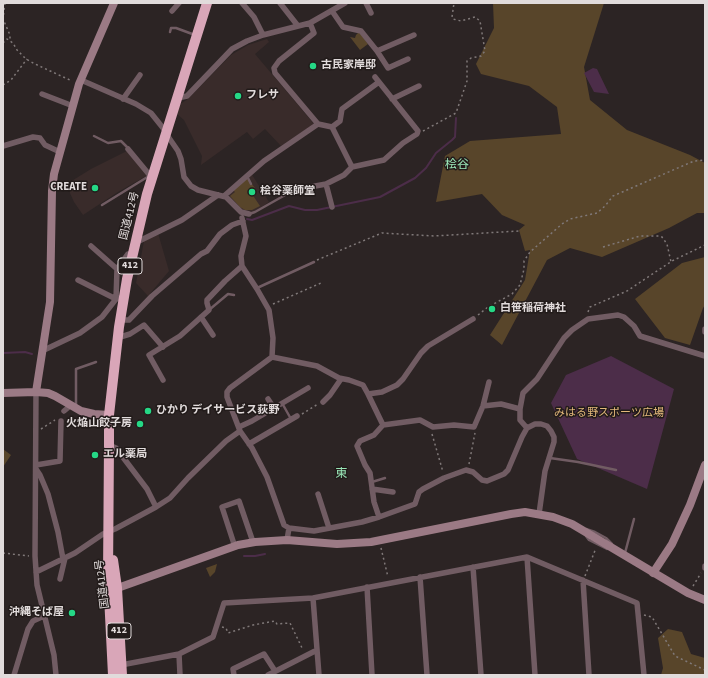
<!DOCTYPE html>
<meta charset="utf-8">
<style>
body{margin:0}
#map{position:relative;width:708px;height:678px;overflow:hidden;background:#2c2424;font-family:"Source Sans 3",sans-serif}
canvas{display:block}
.frame{position:absolute;inset:0;border:4px solid #e1dbdb;pointer-events:none}
</style>
<div id="map">
<canvas width="708" height="678"></canvas>
<div class="frame"></div>
</div>
<script>
const context = document.querySelector('canvas').getContext('2d');
context.lineJoin = 'round';
function fillPath(path, color) { context.fillStyle = color; context.fill(path, 'evenodd'); }
const toPath = rows => new Path2D(rows.map(r => 'M' + r).join(''));
function strokePath(path, color, width, dash) { context.strokeStyle = color; context.lineWidth = width; context.lineCap = dash ? 'butt' : 'round'; context.setLineDash(dash || []); context.stroke(path); }
function write(font, color, halo, rows, align = 'center') {
  context.font = font + ' "Source Sans 3","Noto Sans JP",sans-serif'; context.lineWidth = 3; context.setLineDash([]); context.textBaseline = 'middle'; context.strokeStyle = halo; context.fillStyle = color; for (const [text, x, y, turn = 0] of rows) {
    context.save(); context.translate(x, y); context.rotate((+turn || 0) * Math.PI / 180); context.textAlign = isNaN(turn) ? turn : align; if (halo) context.strokeText(text, 0, 0); context.fillText(text, 0, 0); context.restore();
  }
}
const built = toPath([
 [267,39,269,42,255,54,314,124,281,146,265,129,253,139,247,132,201,165,202,156,184,120,177,114,180,104,188,99,231,55,248,45],
 [127,151,148,175,118,192,83,215,74,202,70,193,70,182,91,169],
 [251,173,269,202,257,210,252,212,245,211,239,208,230,198,229,195],
 [158,233,169,271,148,296,136,283,144,241]
]);
const green = toPath([
 [493,3,604,3,584,67,590,100,627,130,690,155,705,163,705,213,697,213,669,228,602,257,570,248,547,260,502,345,490,335,525,280,530,250,525,251,519,230,525,225,502,215,482,194,436,202,445,156,470,141,561,134,557,107,529,86,481,74,476,64,494,28],
 [358,33,360,33,368,44,360,50,350,37,355,38,356,35],
 [247,178,255,188,250,191,260,206,252,210,245,210,240,207,230,196,235,192,233,190],
 [705,257,705,305,703,308,690,345,665,338,635,299,682,263],
 [3,449,11,455,3,467],
 [217,564,215,572,210,577,206,568],
 [668,629,682,632,691,654,705,658,705,675,661,675,663,668,658,638]
]);
const water = toPath([
 [593,68,597,69,609,94,594,92,584,73],
 [611,356,674,389,647,489,577,459,551,403,566,375]
]);
const stream = toPath([
 [247,219,252,220,289,206,305,210,317,210,380,197,415,178,426,168,436,153,452,140,455,137,456,118],
 [3,353,25,352,32,354],
 [244,556,255,556,265,554]
]);
const path = toPath([
 [5,3,3,19,10,35,10,41],
 [3,43,7,39,13,43,17,50,26,59,35,64,72,81],
 [3,85,11,80,27,59],
 [423,131,456,113,467,81,467,61,471,58,481,56,485,51,480,21,475,17,461,21,453,19,452,17,454,3],
 [603,247,640,236,660,236,662,237,667,244,671,262],
 [317,260,382,233,434,236,519,231],
 [273,304,321,283],
 [588,312,590,307,627,291,672,261,705,245],
 [478,315,488,307,512,294,520,285,524,269,524,261,530,252,562,224,570,219,597,213,605,206,613,196,694,161,705,160],
 [302,414,318,404],
 [41,429,55,420],
 [432,434,443,472],
 [469,464,475,433],
 [381,548,388,577],
 [3,553,29,556],
 [585,576,596,548],
 [693,586,701,573],
 [644,615,652,617,675,656,705,670],
 [222,627,226,628,228,633,253,625,275,621,277,624,290,623,303,650]
]);
const lane = toPath([
 [170,32,171,28,176,28,195,35],
 [94,136,108,143,121,141,128,148],
 [247,176,251,184],
 [102,205,149,176],
 [249,214,255,212,294,190],
 [257,288,314,262],
 [209,310,228,294,234,295],
 [282,403,291,419],
 [76,407,76,369,96,362],
 [550,458,578,462,616,470],
 [372,482,385,478],
 [586,529,595,532,606,538,612,544],
 [586,536,589,540,607,549],
 [625,553,634,519]
]);
const street = toPath([
 [242,3,254,17,263,35],
 [280,3,298,26],
 [366,3,371,13],
 [172,11,179,3],
 [332,11,343,27,361,31,377,51,414,35],
 [310,23,314,33,279,61,274,68,275,73,318,124],
 [377,51,388,68,408,59],
 [81,80,136,104,151,113,167,133,167,135,178,151,181,159,184,177,191,186,198,190,226,197,241,212,249,214],
 [42,94,73,106],
 [178,98,187,96,232,49,247,41,263,35,310,23,345,3],
 [123,99,140,75],
 [392,99,419,86],
 [332,127,352,167],
 [3,146,33,137,40,138,45,145,60,152],
 [128,149,152,178],
 [326,184,332,207],
 [294,190,326,184,344,175,352,167,384,160,403,143,417,134,418,131,375,77],
 [224,196,264,161,318,124,332,127,340,121,342,109,379,82],
 [242,218,246,236,241,256,242,266,257,289,269,310,273,338,272,357],
 [135,243,182,220,218,195],
 [91,246,117,269,128,254,133,254],
 [78,280,116,299,117,269],
 [201,317,213,335],
 [120,320,129,320,152,296,201,254,207,251,220,234,232,225,243,221],
 [705,329,705,332],
 [117,338,130,334,144,325,163,347],
 [42,351,80,333,102,317,116,299,123,298],
 [163,380,149,355,180,336,209,310,207,303,207,300,225,281,242,266],
 [36,392,35,556,37,585,54,655,56,675],
 [368,394,382,392,397,385,403,379,421,353,428,346,473,319],
 [268,399,274,408],
 [323,402,330,395,341,379],
 [483,406,501,404,520,409,520,420,527,428],
 [520,409,523,393,537,379,564,338,572,330,588,319,618,315,624,317,634,326,640,336,705,356],
 [64,411,70,406],
 [239,427,252,421,308,388],
 [240,431,252,448,267,477,284,525,289,528,287,540],
 [249,444,297,416],
 [109,445,116,448,147,489,156,507],
 [36,465,60,461,61,421],
 [36,469,40,475,48,494,58,532,63,559],
 [372,489,393,492],
 [318,494,329,528],
 [379,517,374,502,370,473,365,465,357,446,360,441,374,435,383,425],
 [289,528,314,531,362,522,379,517,415,504,419,492,423,489,444,478,466,470,473,472,482,480,487,481,504,474,508,470,522,437,527,428,535,424,541,424,547,426,551,431,554,437,554,442,545,471,539,514],
 [235,547,222,507,239,501,253,542],
 [527,557,535,675],
 [705,566,705,568],
 [473,567,481,675],
 [36,572,75,553,103,534,115,529,156,507,170,498,188,478,226,441,240,431,227,397,227,392,230,388,272,357,317,366,339,378,349,380,363,385,368,394,383,425,420,420,433,427,454,425,474,427,483,406,489,382],
 [420,577,427,675],
 [60,579,65,558],
 [583,580,589,675],
 [367,587,372,675],
 [313,598,319,675],
 [179,654,180,675],
 [121,665,179,654,213,637,224,603,313,598,527,557,637,603,644,675],
 [14,675,28,629,33,621,44,616],
 [234,675,233,669,264,654,275,671],
 [268,675,317,650]
]);
const secondary = toPath([
 [36,392,50,302,52,191,54,174,79,84,114,3],
 [3,393,36,392,48,393,55,396,81,411,94,414,109,415],
 [653,573,672,544,690,505,705,465],
 [112,590,238,545,255,542,287,540,337,544,371,542,511,514,525,512,553,517,572,524,688,593,705,600]
]);
const highway = toPath([
 [113,560,117,588,122,675],
 [113,675,108,576,109,445,109,415,119,327,127,279,147,194,207,3]
]);
const markers = [
 [313,66,4,"#25d886"],
 [238,96,4,"#25d886"],
 [95,188,4,"#25d886"],
 [252,192,4,"#25d886"],
 [492,309,4,"#25d886"],
 [148,411,4,"#25d886"],
 [140,424,4,"#25d886"],
 [95,455,4,"#25d886"],
 [72,613,4,"#25d886"]
];
const shields = [
 [130,266,24],
 [119,631,24]
];
const shieldNames = [
 ["412",130,266],
 ["412",119,631]
];
const poiNames = [
 ["古民家岸邸",321,66],
 ["フレサ",246,96],
 ["CREATE",87,188,"right"],
 ["桧谷薬師堂",260,192],
 ["白笹稲荷神社",500,309],
 ["ひかり デイサービス荻野",156,411],
 ["火焔山餃子房",132,424,"right"],
 ["エル薬局",103,455],
 ["沖縄そば屋",64,613,"right"]
];
const streetNames = [
 ["国道412号",130,216,-76],
 ["国道412号",103,584,-97]
];
const parkNames = [
 ["みはる野スポーツ広場",609,414]
];
const neighbourhoodNames = [
 ["桧谷",457,165],
 ["東",341,474]
];
fillPath(built, '#392b2a');
fillPath(green, '#58452a');
fillPath(water, '#4c2d49');
strokePath(stream, '#4c2d49', 2);
strokePath(path, '#807979', 1.5, [2, 3]);
strokePath(lane, '#715c63', 2.5);
strokePath(street, '#715c63', 5.5);
strokePath(secondary, '#9b7a85', 8);
strokePath(highway, '#d9a6b8', 10);
for (const [x, y, r, color] of markers) { const dot = new Path2D(); dot.arc(x, y, r, 0, 2 * Math.PI); context.fillStyle = color; context.fill(dot); strokePath(dot, '#221b1a', 1.5); }
for (const [x, y, w] of shields) { const box = new Path2D(); box.roundRect(x - w / 2, y - 8, w, 16, 3); context.fillStyle = '#221b1a'; context.fill(box); strokePath(box, '#e1dbdb', 1); }
write('bold 10px', '#e1dbdb', null, shieldNames);
write('bold 11px', '#e1dbdb', '#221b1a', poiNames, 'left');
write('11px', '#e1dbdb', '#221b1a', streetNames);
write('11px', '#e3b87b', '#221b1a', parkNames);
write('12px', '#9ae6b7', '#221b1a', neighbourhoodNames);
</script>
